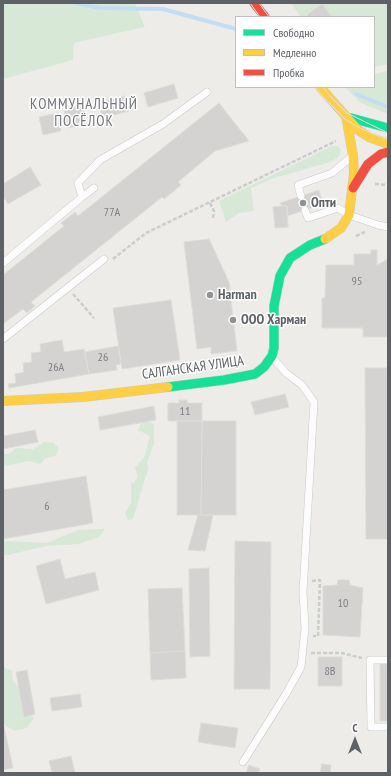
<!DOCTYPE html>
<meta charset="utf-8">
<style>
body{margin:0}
#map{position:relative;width:391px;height:776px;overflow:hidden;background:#edece9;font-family:"PT Sans Narrow",sans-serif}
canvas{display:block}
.frame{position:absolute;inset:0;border:4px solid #5e6266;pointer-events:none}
.legend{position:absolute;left:235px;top:16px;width:140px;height:72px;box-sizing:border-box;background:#fff;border:1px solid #bfc0c2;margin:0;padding:5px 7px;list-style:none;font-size:12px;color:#5e6266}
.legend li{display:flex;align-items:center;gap:8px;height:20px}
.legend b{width:20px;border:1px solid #bfc0c2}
.north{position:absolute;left:335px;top:720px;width:40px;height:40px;-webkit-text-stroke:3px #fff;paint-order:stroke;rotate:0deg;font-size:11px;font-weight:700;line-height:16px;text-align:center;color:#5e6266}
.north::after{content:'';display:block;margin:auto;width:14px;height:18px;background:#5e6266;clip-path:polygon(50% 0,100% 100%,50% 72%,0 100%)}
</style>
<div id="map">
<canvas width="391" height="776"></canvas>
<div class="frame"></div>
<ul class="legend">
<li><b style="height:5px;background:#16e098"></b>Свободно</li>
<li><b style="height:5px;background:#ffcf43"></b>Медленно</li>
<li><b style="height:5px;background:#f24e42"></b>Пробка</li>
</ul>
<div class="north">С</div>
</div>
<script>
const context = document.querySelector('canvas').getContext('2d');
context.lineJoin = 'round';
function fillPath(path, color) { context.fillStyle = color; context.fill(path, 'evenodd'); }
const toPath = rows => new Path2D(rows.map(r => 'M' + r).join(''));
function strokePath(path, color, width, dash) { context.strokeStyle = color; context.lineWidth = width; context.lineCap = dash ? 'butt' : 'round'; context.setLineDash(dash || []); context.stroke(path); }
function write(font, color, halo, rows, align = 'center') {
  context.font = font + ' "PT Sans Narrow",sans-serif'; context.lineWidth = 3; context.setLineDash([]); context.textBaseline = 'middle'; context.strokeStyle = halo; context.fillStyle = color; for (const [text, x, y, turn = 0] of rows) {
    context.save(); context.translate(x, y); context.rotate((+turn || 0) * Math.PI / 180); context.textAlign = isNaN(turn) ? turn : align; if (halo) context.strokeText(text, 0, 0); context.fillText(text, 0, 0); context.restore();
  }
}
const green = toPath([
 [3,3,135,3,145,27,74,43,73,60,3,79],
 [291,3,388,3,388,64,374,67,374,17,301,17],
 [388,71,388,114,361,103,345,87,374,87,374,74],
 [332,146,338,146,341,150,340,155,333,161,271,179,251,188,254,211,239,213,226,222,219,201],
 [143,419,154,424,154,444,147,462,148,469,133,519,128,520,125,513,131,502,131,484,138,478,135,467,144,458,150,436,138,430],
 [44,442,54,443,59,449,55,456,46,458,40,464,29,461,6,466,3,464,3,454,9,454,16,448,33,449],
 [105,529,99,537,79,544,46,546,8,555,3,554,3,542,8,541,47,543,78,530],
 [3,667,12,671,13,681,26,694,24,703,34,718,27,728,14,731,3,724]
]);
const stream = toPath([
 [75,3,100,8,163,9,236,29],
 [356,94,388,107]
]);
const building = toPath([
 [322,4,332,17,309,17,307,15,322,4],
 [174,84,178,98,148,107,144,93,174,84],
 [125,96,129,111,103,118,98,103,125,96],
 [219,103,249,141,215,151,178,182,181,185,164,199,162,197,31,302,35,306,27,313,23,309,3,324,3,275,64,226,61,223,75,212,78,216,219,103],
 [84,106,87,125,67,128,64,110,84,106],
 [58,113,61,131,43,135,39,117,58,113],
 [30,167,41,185,8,204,3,196,3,184,30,167],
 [319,190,323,204,287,216,287,206,282,206,280,203,319,190],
 [282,206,287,206,288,227,275,228,273,207,282,206],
 [209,239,229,282,237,351,211,354,211,347,197,349,184,242,209,239],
 [371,250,377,250,377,265,388,259,388,337,363,337,363,328,322,328,322,298,325,298,326,265,354,265,354,254,371,254,371,250],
 [171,300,180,360,122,369,113,308,171,300],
 [62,340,64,352,84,349,89,374,9,388,8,384,16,383,15,374,24,372,23,363,32,362,31,353,41,352,40,344,62,340],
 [118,346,121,364,116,365,117,370,89,374,85,352,118,346],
 [365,368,388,368,388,539,366,539,365,368],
 [285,394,289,407,255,415,251,402,285,394],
 [179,400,187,400,187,403,202,403,202,421,168,421,168,403,179,403,179,400],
 [154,406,156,420,100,430,98,417,154,406],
 [177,421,202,421,201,515,177,515,177,421],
 [202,421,236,421,236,515,201,515,202,421],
 [35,430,38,442,3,449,3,436,35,430],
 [86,476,93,523,3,539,3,490,86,476],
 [198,515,213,515,205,551,188,550,198,515],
 [235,541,271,542,270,689,234,689,235,541],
 [60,559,65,579,95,572,99,590,46,604,36,566,60,559],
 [209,568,210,656,190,657,189,569,209,568],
 [338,580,349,580,350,585,363,588,360,637,323,635,323,586,337,585,338,580],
 [182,588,185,651,150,653,148,589,182,588],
 [185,651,186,678,151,680,150,653,185,651],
 [318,657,342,657,342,686,318,686,318,657],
 [380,664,388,664,388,721,380,721,380,664],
 [27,670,35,714,24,717,16,672,27,670],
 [80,694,82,707,52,711,50,698,80,694],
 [201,723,238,728,235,748,198,742,201,723],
 [3,726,4,726,13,768,3,770,3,726],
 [71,756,75,773,52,773,49,761,71,756],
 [322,764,331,765,330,773,320,773,322,764],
 [249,765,260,769,258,773,246,773,249,765]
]);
const path = toPath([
 [375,184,388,185],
 [210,203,214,211,213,218],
 [356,236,367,231],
 [113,259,146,233,336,141],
 [73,294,94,318],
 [312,581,320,580,318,636,313,636],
 [311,653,342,653,362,658]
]);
const lane = toPath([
 [301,196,298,185,332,173,350,158],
 [82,197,94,188],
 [305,210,308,218,338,208,349,215,378,225,388,227],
 [3,263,82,197,78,183,100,160,163,124,207,92],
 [3,339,104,259],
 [388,660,370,660,371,727,388,727],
 [243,762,286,694,301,667,305,628,303,592,314,402,302,385,286,373,273,358]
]);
const fast = toPath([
 [351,118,388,128],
 [168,387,224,380,255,374,264,367,272,356,274,348,274,306,280,276,290,258,310,245,325,239]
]);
const slow = toPath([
 [320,87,358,130,369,137,388,144],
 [325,239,341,228,349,215,354,173,353,155,346,116],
 [3,401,83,397,168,387]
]);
const jam = toPath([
 [254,3,265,17],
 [353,188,368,164,381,154,388,152]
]);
const tram = toPath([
 [250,3,260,17],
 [259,3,269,17],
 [315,87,325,99,346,120,362,129,388,140],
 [323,87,330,96,347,113,388,133]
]);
const markers = [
 [303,203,4,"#909294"],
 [210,295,4,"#909294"],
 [233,320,4,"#909294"]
];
const numberNames = [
 ["77А",112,213],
 ["95",357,282],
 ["26",103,358],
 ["26А",56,368],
 ["11",185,412],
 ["6",47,507],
 ["10",343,604],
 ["8В",330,672]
];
const poiNames = [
 ["Опти",311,203],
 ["Harman",218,295],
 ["ООО Харман",241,320]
];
const streetNames = [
 ["САЛГАНСКАЯ УЛИЦА",193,368,-8]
];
const neighbourhoodNames = [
 ["КОММУНАЛЬНЫЙ",84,105],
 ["ПОСЁЛОК",84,122]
];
fillPath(green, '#d8e8d6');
strokePath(stream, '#c1def4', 4);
fillPath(building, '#d4d3d2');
strokePath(building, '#dcdcd8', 1);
strokePath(lane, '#c8c8c8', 8);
strokePath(fast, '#cacaca', 10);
strokePath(slow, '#cacaca', 10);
strokePath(jam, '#cacaca', 10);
strokePath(path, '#cacecb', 2.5, [4, 2]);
strokePath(lane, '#fcfcfc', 7);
strokePath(fast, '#16e098', 9);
strokePath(slow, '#ffcf43', 9);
strokePath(jam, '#f24e42', 9);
strokePath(tram, '#e3e4e3', 1);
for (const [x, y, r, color] of markers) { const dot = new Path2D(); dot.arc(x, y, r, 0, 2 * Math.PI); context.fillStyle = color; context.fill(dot); strokePath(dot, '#fff', 1.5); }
write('12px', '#7d8082', null, numberNames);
write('bold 14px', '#5e6266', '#fff', poiNames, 'left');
write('14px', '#5e6266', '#fff', streetNames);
context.letterSpacing = '1px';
write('15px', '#707478', '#fff', neighbourhoodNames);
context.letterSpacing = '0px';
</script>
